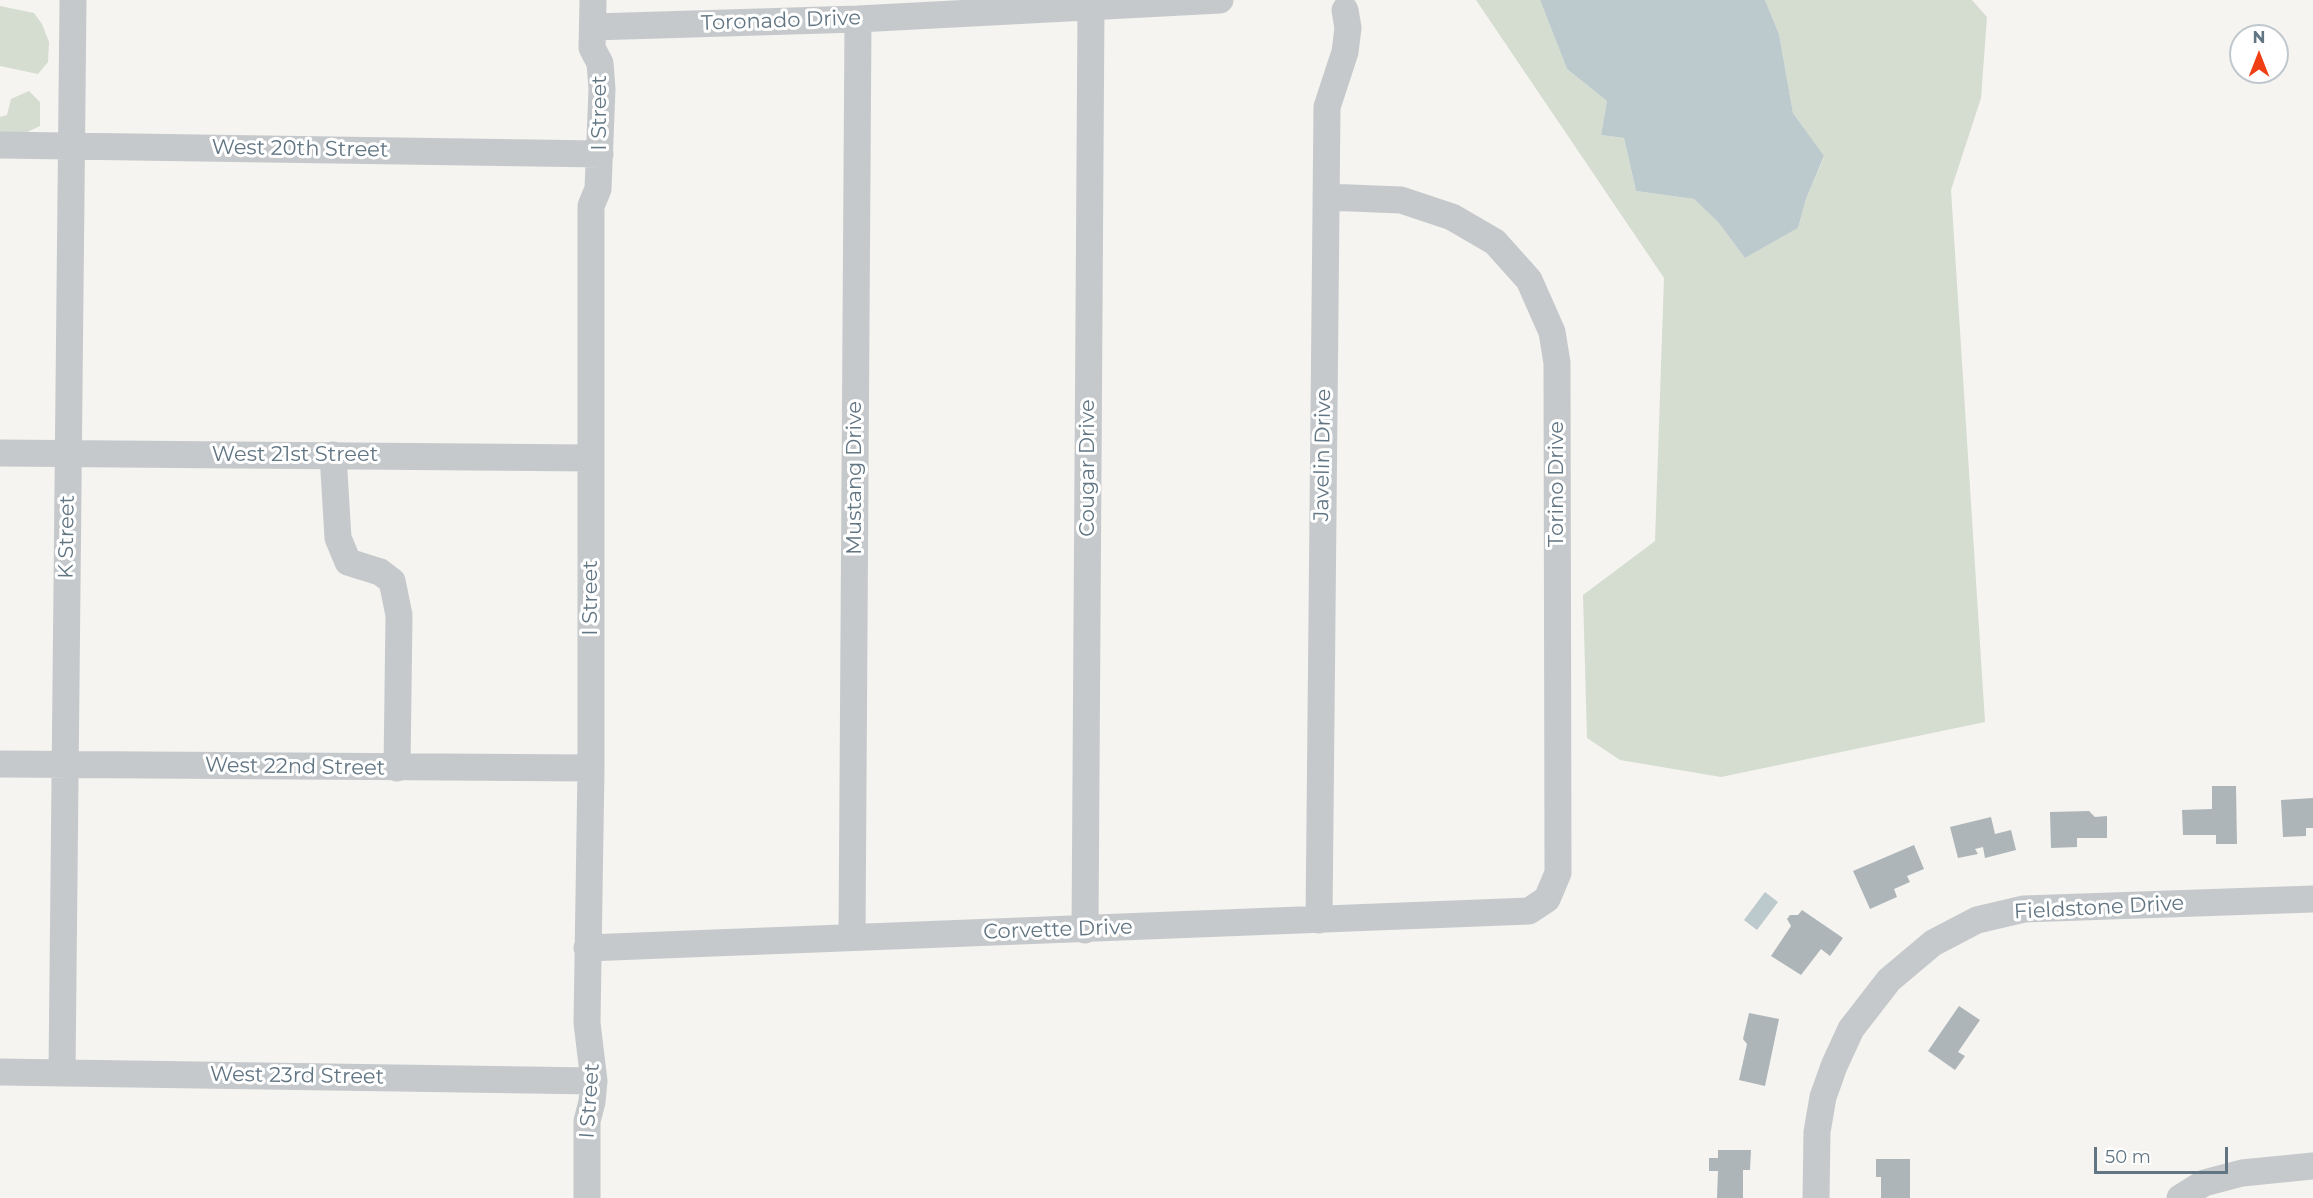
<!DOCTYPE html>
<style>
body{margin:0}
#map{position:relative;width:2313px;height:1198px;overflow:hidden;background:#f5f4f0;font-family:Montserrat,sans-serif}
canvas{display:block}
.north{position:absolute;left:2229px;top:24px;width:60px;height:60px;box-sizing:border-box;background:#fff;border:2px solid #c0c8cd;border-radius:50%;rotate:0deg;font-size:16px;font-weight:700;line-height:24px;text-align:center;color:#617583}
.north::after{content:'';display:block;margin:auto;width:21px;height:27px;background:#f03f14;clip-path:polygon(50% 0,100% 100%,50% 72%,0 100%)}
.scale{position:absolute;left:2094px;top:1147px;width:134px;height:27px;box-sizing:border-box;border:3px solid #617583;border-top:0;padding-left:8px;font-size:18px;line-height:21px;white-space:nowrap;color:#617583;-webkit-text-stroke:4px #fff;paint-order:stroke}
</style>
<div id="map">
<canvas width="2313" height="1198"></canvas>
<div class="north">N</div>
<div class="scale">50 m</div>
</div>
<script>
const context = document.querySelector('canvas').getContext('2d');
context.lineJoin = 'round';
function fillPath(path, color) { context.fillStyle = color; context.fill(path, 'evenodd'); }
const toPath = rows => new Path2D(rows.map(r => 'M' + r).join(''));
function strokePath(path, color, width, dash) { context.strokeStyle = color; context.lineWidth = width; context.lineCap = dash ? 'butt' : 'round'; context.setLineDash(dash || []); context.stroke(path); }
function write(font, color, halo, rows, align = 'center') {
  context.font = font + ' Montserrat,sans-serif'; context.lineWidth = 6; context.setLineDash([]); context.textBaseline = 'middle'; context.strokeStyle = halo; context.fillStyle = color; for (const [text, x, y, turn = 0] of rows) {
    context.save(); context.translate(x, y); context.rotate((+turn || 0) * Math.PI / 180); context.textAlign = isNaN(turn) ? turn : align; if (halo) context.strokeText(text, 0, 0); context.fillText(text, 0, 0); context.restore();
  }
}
const green = toPath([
 [1476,0,1540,0,1567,69,1607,101,1601,135,1624,138,1636,191,1694,199,1718,222,1745,258,1798,228,1806,199,1824,157,1793,113,1779,34,1765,0,1972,0,1987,17,1981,98,1951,190,1985,722,1721,777,1620,760,1587,738,1583,595,1655,541,1664,278],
 [0,6,34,13,42,24,49,42,48,62,38,74,0,66],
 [29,91,40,102,40,126,25,133,0,133,0,117,7,115,11,99]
]);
const water = toPath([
 [1540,0,1765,0,1779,34,1793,113,1824,156,1806,199,1798,228,1745,258,1718,222,1694,199,1636,191,1624,138,1601,135,1607,101,1567,69],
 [1765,892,1778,902,1757,930,1744,920]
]);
const building = toPath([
 [2212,786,2236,786,2237,844,2216,844,2216,835,2183,835,2182,810,2212,809],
 [2313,798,2313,828,2306,828,2306,836,2283,837,2281,800],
 [2089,811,2095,817,2107,816,2107,838,2077,838,2077,847,2051,848,2050,812],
 [1991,817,1995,834,2011,830,2016,850,1985,858,1983,847,1975,849,1978,854,1958,858,1950,827],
 [1914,845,1924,869,1907,876,1910,882,1894,889,1897,897,1870,909,1853,871],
 [1802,910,1843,938,1830,956,1821,949,1801,975,1771,956,1791,926,1787,919,1790,915,1798,915],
 [1959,1006,1980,1020,1958,1052,1965,1056,1955,1070,1928,1051],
 [1749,1013,1779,1019,1765,1086,1739,1080,1747,1044,1743,1039],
 [1718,1150,1751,1150,1750,1170,1743,1170,1743,1198,1717,1198,1718,1171,1709,1171,1709,1158,1718,1158],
 [1876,1159,1910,1159,1910,1198,1881,1198,1881,1177,1876,1177]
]);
const minor = toPath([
 [593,27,858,19,1220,0],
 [0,145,600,154],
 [0,453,590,458],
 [333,455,338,538,348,562,380,572,392,581,399,615,397,768],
 [0,764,591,768],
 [1319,920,1327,107,1345,52,1348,28,1345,10],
 [1085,930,1091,6],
 [852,937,858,19],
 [587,948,1529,911,1547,899,1558,873,1557,363,1552,332,1529,280,1495,242,1452,217,1401,200,1326,197],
 [0,1072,594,1081],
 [62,1073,73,0],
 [587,1198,587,1121,592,1102,594,1081,587,1023,591,768,591,206,598,189,602,89,600,63,592,48,593,0],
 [1816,1198,1817,1132,1823,1097,1834,1066,1851,1029,1889,980,1933,943,1977,920,2024,909,2313,899],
 [2180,1198,2204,1183,2242,1173,2313,1166]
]);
const streetNames = [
 ["Toronado Drive",781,21,-2],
 ["I Street",600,113,-90],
 ["West 20th Street",300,149,1],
 ["West 21st Street",295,455],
 ["Javelin Drive",1323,455,-89],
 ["Cougar Drive",1088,468,-90],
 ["Mustang Drive",855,478,-90],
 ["Torino Drive",1557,484,-90],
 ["K Street",67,537,-89],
 ["I Street",591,598,-90],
 ["West 22nd Street",295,767,1],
 ["Fieldstone Drive",2099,908,-3],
 ["Corvette Drive",1058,930,-2],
 ["West 23rd Street",297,1076,1],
 ["I Street",590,1101,-86]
];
fillPath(green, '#d5dcd0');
fillPath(water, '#bcc9cd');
fillPath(building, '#adb5b9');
strokePath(minor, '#c6c9cc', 27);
write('21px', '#617583', '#fff', streetNames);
</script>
